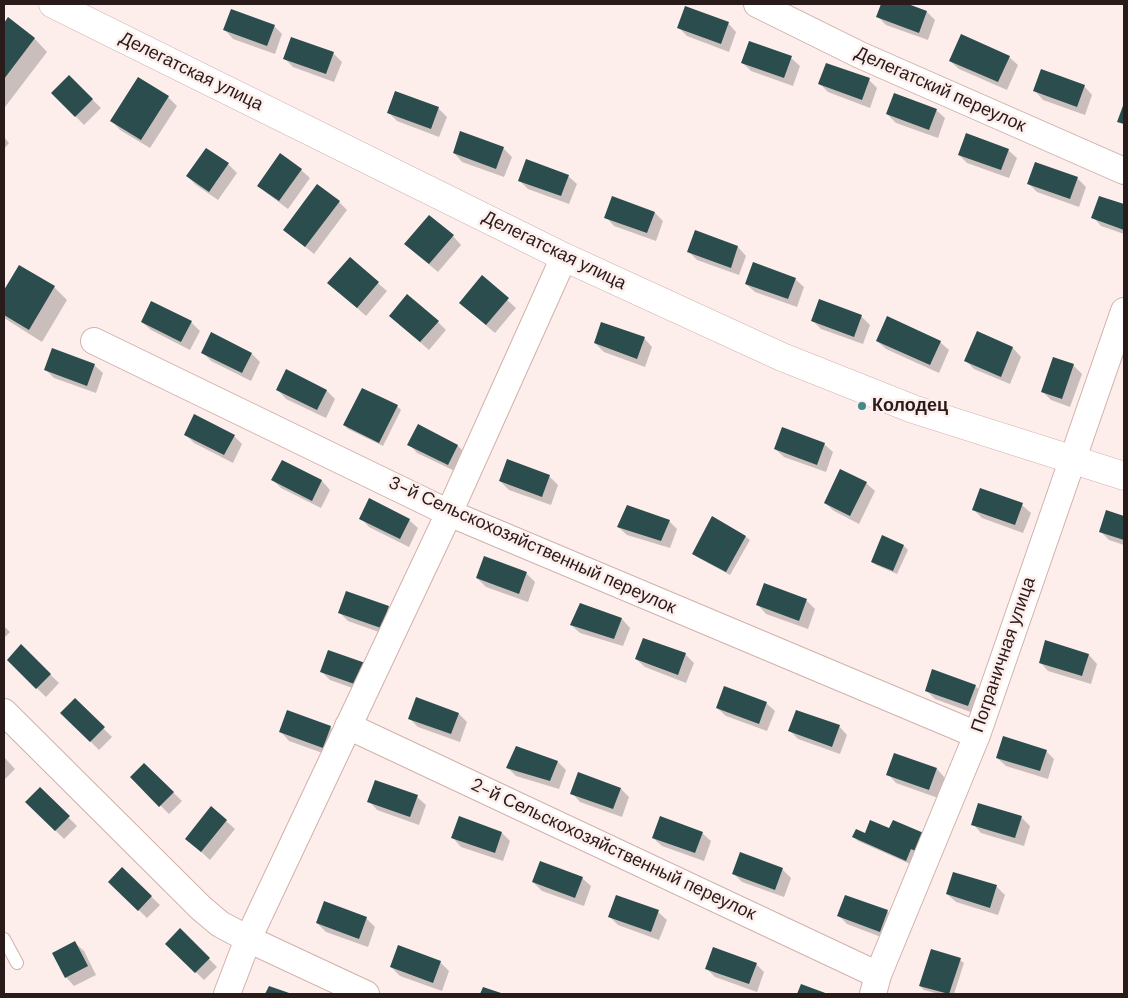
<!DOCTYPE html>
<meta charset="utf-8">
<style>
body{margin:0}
#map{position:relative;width:1128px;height:998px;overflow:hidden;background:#fdeeec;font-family:"DM Sans",sans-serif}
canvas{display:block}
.frame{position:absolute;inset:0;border:5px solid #281b19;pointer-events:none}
</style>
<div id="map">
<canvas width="1128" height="998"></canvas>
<div class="frame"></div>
</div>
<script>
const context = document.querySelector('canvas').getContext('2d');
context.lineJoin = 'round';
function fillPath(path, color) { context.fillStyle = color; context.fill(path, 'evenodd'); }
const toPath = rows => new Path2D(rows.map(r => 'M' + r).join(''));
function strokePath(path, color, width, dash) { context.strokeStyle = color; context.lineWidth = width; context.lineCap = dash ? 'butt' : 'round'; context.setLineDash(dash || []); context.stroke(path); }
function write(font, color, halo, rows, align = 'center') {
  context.font = font + ' "DM Sans",sans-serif'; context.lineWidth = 5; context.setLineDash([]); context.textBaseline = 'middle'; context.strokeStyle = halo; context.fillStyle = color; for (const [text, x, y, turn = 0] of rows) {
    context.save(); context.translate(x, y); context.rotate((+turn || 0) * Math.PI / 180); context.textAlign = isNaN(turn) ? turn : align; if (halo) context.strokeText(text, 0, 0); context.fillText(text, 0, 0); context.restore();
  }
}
const shadow = toPath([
 [882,4,904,4,927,12,935,20,928,40,886,25,878,17],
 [8,19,35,39,47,52,5,107,4,25],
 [728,23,736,32,729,52,687,36,679,28],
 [274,26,282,34,275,54,233,39,225,30],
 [333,53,342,62,334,82,293,67,284,58],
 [1009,57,1018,65,1007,90,959,69,950,61],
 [791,58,800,66,793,86,751,71,742,62],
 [69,77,101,108,84,125,53,93],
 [139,78,168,97,177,106,150,148,120,130,112,121],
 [869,80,877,88,870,108,828,92,820,84],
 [1084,86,1092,95,1085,115,1043,100,1035,91],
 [438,108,447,117,439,137,397,121,389,113],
 [936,110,945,118,938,138,896,123,887,114],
 [4,137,9,143,4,149],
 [503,148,512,157,504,177,462,162,454,153],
 [206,149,228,164,237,173,218,200,196,185,187,176],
 [1008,150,1017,158,1009,178,967,163,959,155],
 [301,170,310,178,288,209,268,194,259,186],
 [568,176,577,184,569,204,528,189,519,180],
 [1077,178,1086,187,1079,207,1037,192,1028,183],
 [1100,197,1124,206,1124,234,1101,226,1093,217],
 [339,202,347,210,314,254,284,230],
 [655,213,663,221,656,241,614,226,606,217],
 [696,232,738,247,746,256,739,275,697,260,689,252],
 [453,236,461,245,438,272,414,252],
 [350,259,387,291,366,316,338,291],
 [19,266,54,287,67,300,42,342,4,318,4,292],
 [482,277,516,308,495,333,460,303],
 [795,279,804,287,797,307,755,292,746,284],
 [861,316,870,325,863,344,821,329,812,320],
 [142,322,191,322,200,331,190,350,151,330],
 [438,322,446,330,429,350,399,324],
 [978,333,1013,348,1021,357,1010,384,974,369,966,361],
 [644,338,652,347,645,367,604,352,595,343],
 [877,341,940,342,949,350,939,373,886,349],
 [203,353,252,354,260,362,251,381,211,361],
 [94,365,103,373,96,393,54,378,45,369],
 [1073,365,1082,374,1070,407,1051,400,1042,391],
 [287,371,327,391,335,399,326,418,286,399,278,390],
 [397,406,401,410,383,446,348,429,344,425],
 [185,434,234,436,242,444,233,463,194,443],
 [409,444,458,446,466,454,457,472,417,453],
 [824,444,833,452,826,472,784,457,775,449],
 [282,461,322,481,330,490,321,508,281,488,273,480],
 [549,476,558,485,551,505,509,490,500,481],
 [866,483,875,491,859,524,834,511,825,503],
 [1022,505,1031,513,1023,533,982,518,973,509],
 [1107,512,1124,517,1124,545,1109,540,1101,532],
 [361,518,409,520,418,528,409,547,369,527],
 [713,518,746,537,750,540,730,575,697,557,693,553],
 [669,521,677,529,670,548,627,535,618,527],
 [904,546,908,550,897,574,876,565,872,562],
 [526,573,535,582,528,602,486,587,477,578],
 [765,585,806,600,815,609,808,629,766,614,758,605],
 [347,592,389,607,397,616,390,636,348,621,339,612],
 [580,605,622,619,630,628,623,646,580,633,571,625],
 [4,626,10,632,4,638],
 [1046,642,1089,655,1097,664,1091,684,1048,671,1040,662],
 [21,646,59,683,46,697,8,660],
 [328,651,372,695,330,680,321,671],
 [685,654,694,663,686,683,645,667,636,659],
 [975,686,984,694,976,714,935,699,926,690],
 [75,700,112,737,99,750,62,713],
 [766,703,775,711,767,731,726,716,717,708],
 [459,714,467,722,460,742,418,727,409,718],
 [839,726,847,735,840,754,798,739,790,731],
 [330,727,339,736,331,756,289,741,281,732],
 [516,747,558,762,566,770,559,789,516,776,507,767],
 [1046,751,1054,759,1048,779,1006,766,997,758],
 [4,757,15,769,4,780],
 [144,764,182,801,169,814,132,777],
 [937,769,945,778,938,798,896,783,888,774],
 [376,782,417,797,426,805,419,825,377,810,369,801],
 [40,789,77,826,64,839,27,802],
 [621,789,629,797,622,817,580,802,572,793],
 [1021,817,1030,826,1024,846,981,833,973,824],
 [460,818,502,833,510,841,503,861,461,847,453,838],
 [226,821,235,829,210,860,187,839],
 [890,830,927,837,910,864,858,841,854,837],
 [702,833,711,841,704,861,662,846,653,838],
 [122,869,160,905,147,918,110,882],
 [782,869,791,878,784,897,742,882,733,873],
 [582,878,591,886,584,906,542,891,533,882],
 [996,886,1005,895,998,915,956,902,947,894],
 [846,896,888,912,896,920,889,940,847,924,839,916],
 [658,912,667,920,659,940,618,925,609,916],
 [366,918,375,927,368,947,326,932,317,923],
 [180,930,217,967,204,980,167,944],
 [75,943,84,951,96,975,74,986,66,977],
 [960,960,964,963,954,994,939,994,924,990,920,986],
 [440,962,449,971,442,991,400,976,391,967],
 [756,964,764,972,757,992,715,977,707,969]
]);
const building = toPath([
 [881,4,908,4,927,11,919,33,876,17],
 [685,6,729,22,721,44,677,28],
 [231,9,275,25,267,46,223,30],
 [8,17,35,38,4,79,4,23],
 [961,34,1010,56,998,82,949,61],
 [291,37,334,52,326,74,283,59],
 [749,41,792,56,784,78,741,63],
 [826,63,870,78,862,100,818,84],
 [1041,69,1085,85,1077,107,1033,91],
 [69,75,93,99,75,117,51,93],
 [138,77,169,96,141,140,110,121],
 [395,91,439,107,431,129,387,113],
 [894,93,937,109,929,130,886,114],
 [1124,103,1124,124,1117,122],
 [460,131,504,147,496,169,453,153],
 [966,133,1009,149,1001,170,958,155],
 [206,148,229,163,209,192,186,176],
 [280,153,302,169,279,201,257,186],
 [526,159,569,175,561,196,518,181],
 [1035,162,1078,177,1070,199,1027,184],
 [317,184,340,201,305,247,283,230],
 [612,196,655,212,647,233,604,218],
 [1099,196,1124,204,1124,230,1091,218],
 [429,215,454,235,429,264,404,244],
 [695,230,738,246,731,268,687,252],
 [350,257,379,282,357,308,327,283],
 [753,262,796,278,788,299,745,284],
 [19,265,55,286,29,330,4,315,4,290],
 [482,275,509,298,486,325,459,303],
 [407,294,439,321,420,342,389,316],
 [819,299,862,315,854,337,811,321],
 [151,301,192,321,181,342,141,322],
 [887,316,941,341,930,365,876,341],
 [601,322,645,337,637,359,594,343],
 [977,331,1013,347,1001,377,964,361],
 [211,332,252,353,242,373,201,353],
 [52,348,95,364,87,386,44,370],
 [1053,357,1074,364,1062,399,1041,392],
 [286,369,327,390,317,410,276,390],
 [362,388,398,405,379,443,343,425],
 [194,414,235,435,224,455,184,435],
 [418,424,458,445,448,465,407,445],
 [782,427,825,443,817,465,774,449],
 [507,459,550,475,542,497,499,481],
 [282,460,322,480,312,501,271,480],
 [840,469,867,482,850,516,824,503],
 [980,488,1023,503,1015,525,972,510],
 [369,498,410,519,400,539,359,519],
 [627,505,670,520,661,541,617,527],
 [1106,510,1124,516,1124,540,1099,532],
 [712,516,746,536,726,572,692,554],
 [882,535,904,545,893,571,871,562],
 [484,556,527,572,519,594,476,578],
 [764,583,807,599,799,621,756,605],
 [346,591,389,606,381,628,338,613],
 [580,603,622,618,614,639,570,625],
 [643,638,686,653,678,675,635,659],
 [1045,640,1089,654,1082,676,1039,663],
 [21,644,51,674,36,689,7,660],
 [328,650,371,665,363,687,320,672],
 [932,669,976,685,968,706,925,691],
 [724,686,767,702,759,724,716,708],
 [416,697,459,713,451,734,408,719],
 [75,698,105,727,90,742,60,713],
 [287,710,331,726,323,748,279,732],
 [796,710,840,725,832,747,788,731],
 [1003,736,1047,750,1040,771,996,758],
 [516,746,558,761,550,781,506,768],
 [894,753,937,768,929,790,886,775],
 [144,763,174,792,159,807,130,777],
 [578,772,621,788,613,809,570,794],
 [375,780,418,795,410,817,367,802],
 [40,787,70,816,55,831,25,802],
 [978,803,1022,816,1015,838,971,825],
 [211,806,227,820,201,852,185,839],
 [459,816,502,832,495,853,451,838],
 [660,816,703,832,695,853,652,838],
 [870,820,889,828,893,820,926,834,918,852,911,849,906,861,852,837,856,829,865,833],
 [740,852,783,868,775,890,732,874],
 [540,861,583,877,575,898,532,882],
 [122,867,152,896,138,911,108,882],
 [953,872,997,885,990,908,946,894],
 [616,895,659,910,651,932,608,917],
 [845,895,888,910,880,932,837,916],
 [324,901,367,917,359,939,316,923],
 [180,928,210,958,195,973,165,944],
 [75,941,88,966,65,978,52,953],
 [398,945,441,961,433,983,390,967],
 [713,947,757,963,749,984,705,969],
 [931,949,961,958,949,994,919,986],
 [801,984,828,994,797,994],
 [269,986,292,994,265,994],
 [483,987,504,994,480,994]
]);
const service = toPath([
 [4,939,17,963]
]);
const minor = toPath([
 [757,4,860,55,1124,171],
 [94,341,449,513,977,735],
 [4,712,201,908,220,924,248,939,366,994],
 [348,726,878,975],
 [227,994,248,939,449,513,564,257],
 [873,994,878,975,977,735,1124,311]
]);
const tertiary = toPath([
 [53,4,564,257,782,357,913,409,1124,476]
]);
const markers = [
 [862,406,5,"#428a8b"]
];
const streetNames = [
 ["Делегатская улица",191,72,26],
 ["Делегатский переулок",940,90,24],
 ["Делегатская улица",554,251,26],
 ["3-й Сельскохозяйственный переулок",532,546,24],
 ["Пограничная улица",1004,655,-71],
 ["2-й Сельскохозяйственный переулок",613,850,25]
];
const poiNames = [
 ["Колодец",872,406]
];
fillPath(shadow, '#0003');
fillPath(building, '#2b4d4d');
strokePath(service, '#d2b1ab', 14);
strokePath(minor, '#d2b1ab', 28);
strokePath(tertiary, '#d2b1ab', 29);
strokePath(service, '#fff', 12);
strokePath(minor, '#fff', 26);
strokePath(tertiary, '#fff', 28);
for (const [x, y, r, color] of markers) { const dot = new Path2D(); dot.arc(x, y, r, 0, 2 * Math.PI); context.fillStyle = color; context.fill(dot); strokePath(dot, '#fdeeec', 2); }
write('18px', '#281b19', '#fdeeec', streetNames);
write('bold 18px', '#281b19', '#fdeeec', poiNames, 'left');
</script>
